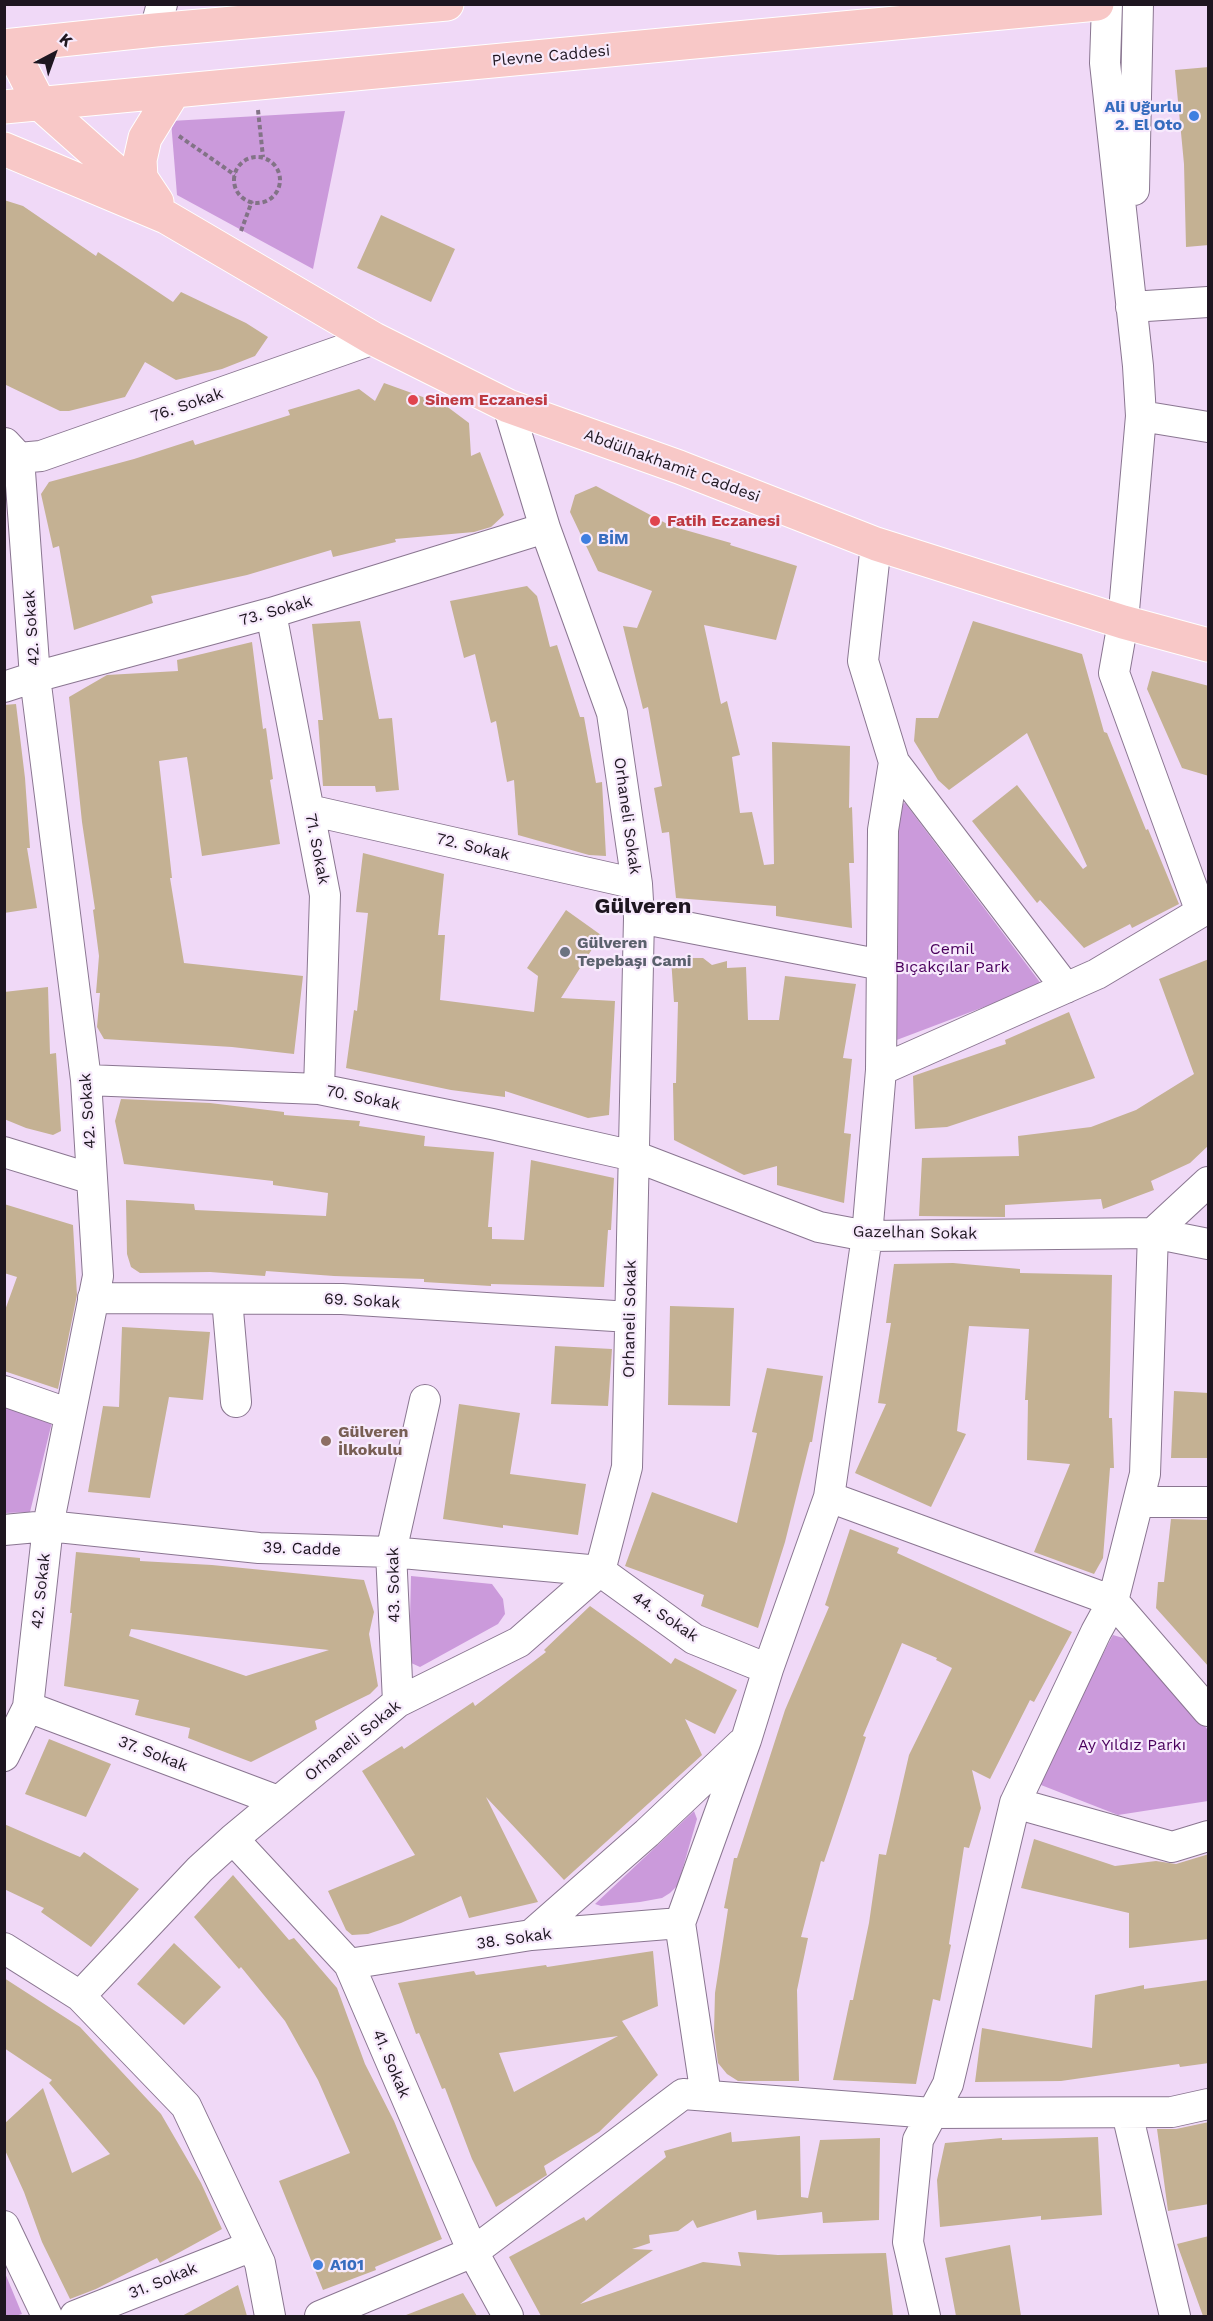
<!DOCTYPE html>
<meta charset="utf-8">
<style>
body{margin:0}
#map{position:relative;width:1213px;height:2321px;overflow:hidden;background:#f0d9f7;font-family:"Work Sans",sans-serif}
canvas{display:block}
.frame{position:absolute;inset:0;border:6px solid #1e1620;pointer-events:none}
.north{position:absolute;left:24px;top:24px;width:60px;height:60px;-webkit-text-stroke:4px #f7eafc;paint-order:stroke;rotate:41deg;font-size:16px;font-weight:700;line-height:24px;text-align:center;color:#1e1620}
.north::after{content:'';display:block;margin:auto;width:21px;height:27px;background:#1e1620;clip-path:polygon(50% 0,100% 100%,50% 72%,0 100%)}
</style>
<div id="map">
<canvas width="1213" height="2321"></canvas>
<div class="frame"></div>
<div class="north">K</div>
</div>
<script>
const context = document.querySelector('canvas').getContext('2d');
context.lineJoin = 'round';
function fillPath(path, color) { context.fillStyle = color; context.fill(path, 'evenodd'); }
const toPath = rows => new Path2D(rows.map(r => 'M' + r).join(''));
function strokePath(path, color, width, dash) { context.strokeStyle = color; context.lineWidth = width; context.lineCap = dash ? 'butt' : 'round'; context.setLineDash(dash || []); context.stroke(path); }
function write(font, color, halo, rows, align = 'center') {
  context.font = font + ' "Work Sans",sans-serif'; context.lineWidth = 4.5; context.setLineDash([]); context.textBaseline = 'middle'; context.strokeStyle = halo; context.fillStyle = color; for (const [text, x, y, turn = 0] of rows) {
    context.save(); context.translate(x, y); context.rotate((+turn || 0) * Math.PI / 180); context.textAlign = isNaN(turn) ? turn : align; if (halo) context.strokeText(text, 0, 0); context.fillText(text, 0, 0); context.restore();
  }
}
const green = toPath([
 [345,111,313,269,177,195,171,121],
 [905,803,1042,985,894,1041,899,805],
 [4,1403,52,1422,30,1512,5,1513],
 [411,1576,492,1584,503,1599,505,1614,498,1624,420,1667,409,1662],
 [1113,1635,1133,1641,1208,1730,1208,1801,1118,1815,1041,1785,1038,1777],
 [694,1811,697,1819,678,1885,670,1893,662,1898,640,1902,601,1906,595,1904],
 [5,2273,22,2314,15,2316,5,2316]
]);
const building = toPath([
 [1209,67,1209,245,1186,247,1184,164,1175,70],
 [4,200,23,206,96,256,98,252,173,302,181,292,246,323,268,337,255,356,222,369,176,380,145,362,125,397,69,411,60,411,4,384],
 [381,215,455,249,431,302,357,268],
 [384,383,445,405,469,423,471,456,480,452,504,515,491,527,474,532,395,539,396,542,333,557,331,550,247,575,151,596,153,603,74,630,59,546,53,548,41,494,49,482,134,459,193,440,195,445,290,415,288,410,359,389,375,401],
 [596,486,671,526,731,543,730,545,797,566,776,640,704,625,721,704,727,701,740,755,732,757,740,813,752,812,764,865,774,864,772,742,850,746,849,808,852,807,854,863,849,863,852,928,776,916,776,906,676,898,669,832,662,833,654,788,662,786,648,707,643,709,623,626,637,628,652,591,598,571,570,512,575,495],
 [527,586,537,596,550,647,557,645,580,717,584,717,596,783,602,782,606,856,589,855,518,835,514,780,507,782,496,721,491,723,475,654,464,658,450,601],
 [360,621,379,719,392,718,399,790,376,792,375,786,323,786,318,720,323,720,312,624],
 [973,621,1082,654,1104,732,1107,733,1146,830,1148,829,1179,904,1132,928,1130,924,1084,948,1040,900,1037,903,972,821,1017,785,1083,869,1087,866,1027,733,949,790,938,780,914,741,916,718,938,718],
 [252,642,263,729,266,728,273,779,270,780,280,844,202,856,187,757,159,761,172,878,170,878,184,963,303,976,294,1054,232,1047,104,1039,97,1027,100,993,96,993,99,956,93,910,95,909,82,822,69,697,107,675,178,671,177,660],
 [1152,671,1209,686,1209,776,1182,768,1147,689],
 [16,704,25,778,30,848,27,848,37,908,4,913,4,705],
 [363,853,444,874,438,935,445,935,440,1000,534,1012,538,976,527,968,566,910,601,935,561,998,615,1001,609,1115,588,1118,505,1091,505,1097,451,1090,346,1068,354,1010,357,1011,368,913,356,912],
 [671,958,703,958,712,965,727,961,727,968,746,967,748,1020,779,1020,785,976,856,984,843,1058,852,1059,844,1133,851,1134,844,1203,777,1185,777,1166,744,1175,674,1140,673,1083,676,1083,678,1002,674,1002],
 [1209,959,1209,1145,1190,1163,1151,1181,1154,1190,1103,1209,1101,1199,1005,1205,1005,1217,919,1216,922,1158,1019,1156,1018,1136,1091,1127,1136,1110,1194,1074,1159,979],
 [48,987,50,1054,56,1053,61,1131,53,1135,26,1128,4,1119,4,992],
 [1069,1012,1095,1078,947,1127,915,1129,913,1076,1006,1044,1005,1040],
 [121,1099,210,1103,284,1112,284,1115,360,1121,359,1126,425,1136,424,1146,494,1152,488,1227,492,1227,492,1239,524,1240,531,1160,614,1178,611,1230,608,1230,604,1287,491,1284,491,1286,424,1282,424,1279,334,1276,266,1271,265,1276,210,1272,140,1273,131,1267,127,1254,126,1200,194,1204,195,1210,326,1216,328,1193,273,1185,273,1181,124,1164,115,1121],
 [4,1204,73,1225,77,1295,58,1389,4,1371,4,1313,17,1277,4,1273],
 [953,1263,1020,1269,1020,1273,1112,1275,1109,1418,1112,1418,1114,1468,1110,1468,1103,1558,1094,1574,1034,1552,1070,1464,1027,1460,1028,1400,1025,1400,1029,1329,969,1326,957,1431,966,1434,931,1507,855,1473,886,1404,878,1403,891,1323,886,1323,894,1264],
 [670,1306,734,1308,730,1406,668,1405],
 [122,1327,210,1332,203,1400,169,1397,150,1498,88,1492,103,1406,119,1407],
 [555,1346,612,1349,608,1406,551,1404],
 [767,1368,823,1376,812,1442,810,1442,785,1542,758,1628,701,1606,704,1595,625,1566,652,1492,737,1523,757,1433,752,1432],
 [1174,1391,1209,1393,1209,1458,1171,1458],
 [459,1404,520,1413,510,1474,586,1484,578,1535,503,1525,503,1528,443,1519],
 [1171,1519,1209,1520,1209,1667,1156,1608,1158,1582,1164,1582],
 [850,1529,899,1548,897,1553,1072,1632,1034,1702,1030,1700,990,1779,972,1770,981,1808,969,1848,964,1847,949,1944,951,1945,940,2001,933,1999,916,2084,833,2080,850,2000,853,2000,869,1923,879,1854,886,1855,909,1755,952,1668,936,1660,937,1658,902,1643,863,1736,866,1737,824,1862,821,1861,801,1937,808,1938,797,1990,799,2081,738,2081,727,2074,718,2063,714,2032,715,1993,728,1909,724,1908,734,1858,737,1858,785,1710,829,1607,825,1605],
 [76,1552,140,1558,140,1561,212,1565,364,1580,374,1612,369,1634,378,1686,370,1694,315,1721,317,1729,251,1762,188,1738,190,1728,135,1715,139,1700,64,1686,72,1613,70,1613],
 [131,1629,329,1650,246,1676,129,1636],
 [590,1606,671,1664,675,1658,737,1690,715,1734,685,1719,702,1755,564,1880,486,1797,538,1902,469,1918,461,1896,401,1923,368,1934,352,1935,346,1930,328,1891,415,1855,362,1771,402,1746,404,1749,473,1702,475,1706,546,1652,544,1650],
 [49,1739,111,1764,86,1817,25,1794],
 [4,1824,80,1857,84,1852,139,1889,91,1947,41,1912,44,1908,4,1889],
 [1034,1839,1115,1866,1156,1861,1176,1864,1209,1854,1209,1939,1129,1948,1129,1913,1021,1888],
 [233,1875,289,1940,294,1938,337,1988,365,2064,394,2121,442,2239,375,2267,376,2270,323,2290,279,2181,350,2153,318,2080,285,2021,241,1967,239,1969,194,1917],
 [174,1943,221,1987,184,2025,137,1984],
 [653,1951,658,2006,622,2021,658,2075,599,2132,544,2166,547,2175,496,2207,472,2159,445,2088,442,2089,419,2033,416,2034,398,1983,474,1971,476,1975,546,1965,547,1967],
 [618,2036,514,2092,499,2053],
 [4,1978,80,2027,161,2114,201,2183,222,2229,160,2263,157,2258,96,2289,70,2299,42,2242,24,2192,4,2148,4,2124,43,2088,72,2173,110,2154,49,2083,52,2080,4,2048],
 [1209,1980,1209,2063,1180,2067,1179,2064,1061,2081,975,2082,982,2028,1092,2048,1095,1995,1144,1985,1144,1989],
 [1209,2122,1209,2204,1168,2211,1157,2129,1176,2129],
 [731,2132,732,2142,800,2136,801,2197,808,2198,820,2140,880,2138,879,2220,823,2223,822,2212,757,2220,756,2210,697,2228,693,2220,678,2231,649,2235,650,2243,632,2249,653,2250,580,2304,703,2262,741,2266,738,2252,778,2255,886,2253,893,2316,541,2316,509,2257,584,2217,586,2221,666,2157,664,2151],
 [1098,2137,1102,2215,1041,2220,1041,2216,940,2227,937,2180,945,2143,1002,2138,1002,2140],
 [1209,2236,1209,2316,1203,2316,1177,2244],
 [1010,2245,1021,2316,956,2316,945,2258],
 [238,2285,247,2316,182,2316],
 [463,2293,477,2316,406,2316,406,2315]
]);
const path = toPath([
 [258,110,263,157],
 [179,136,235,175],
 '234 180a23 23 0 1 1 46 0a23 23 0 1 1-46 0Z',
 [241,231,252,201]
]);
const minor = toPath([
 [155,30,162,4],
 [1134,190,1138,4],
 [1131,307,1208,302],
 [1141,416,1208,427],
 [5,443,19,458,41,456,374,339],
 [271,613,325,895,319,1089],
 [4,687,35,677,271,613,545,528],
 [894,762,1066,988],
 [309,810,637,884],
 [639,918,882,965],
 [881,1070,1097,974,1201,912,1114,673,1123,622,1141,416,1138,366,1105,63,1107,4],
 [86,1080,319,1089,492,1124,634,1156,819,1227,867,1236,1153,1233,1208,1244],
 [4,1152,92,1179],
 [93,1298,342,1299,630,1317],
 [227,1299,236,1402],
 [4,1391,70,1414],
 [829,1497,1113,1601,1208,1711],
 [1138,1502,1208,1502],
 [4,1530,48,1526,259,1548,391,1552,600,1571,694,1639,768,1669],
 [398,1702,391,1552,425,1400],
 [28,1707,278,1801],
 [4,1756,28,1707,48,1526,98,1276,86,1080,35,677,19,458],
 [1015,1803,1172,1847,1208,1836],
 [233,1839,349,1964,473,2252,508,2316],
 [531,1935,647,1833,741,1744],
 [4,1948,80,1996,186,2106,260,2263,270,2316],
 [349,1964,531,1935,680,1923],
 [80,1996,200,1869,233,1839,398,1702,519,1642,600,1571,627,1467,639,918,637,884,612,713,545,528,508,406],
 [706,2096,680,1923,746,1740,768,1669,829,1497,867,1236,881,1070,883,830,894,762,863,661,876,544],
 [1127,2113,1175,2316],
 [4,2226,47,2316],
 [75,2316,252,2246],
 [320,2316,473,2252,683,2094,932,2113,1172,2112,1208,2104],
 [925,2316,908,2242,918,2140,948,2084,1015,1803,1096,1632,1113,1601,1145,1474,1153,1233,1208,1182]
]);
const major = toPath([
 [4,46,155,30,447,4],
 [10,46,39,103,147,199],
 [4,107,1097,4],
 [4,149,166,217,374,339,508,406,679,467,876,544,1123,622,1208,645],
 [157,202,141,178,140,160,145,138,174,91]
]);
const markers = [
 [1194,116,6,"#3f7fe0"],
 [413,400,6,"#e0444e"],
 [655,521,6,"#e0444e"],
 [586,539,6,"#3f7fe0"],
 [565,952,6,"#6b7280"],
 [326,1441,6,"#8d6e63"],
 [318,2265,6,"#3f7fe0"]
];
const streetNames = [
 ["Plevne Caddesi",551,56,-5],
 ["76. Sokak",187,405,-19],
 ["Abdülhakhamit Caddesi",672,466,20],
 ["73. Sokak",276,611,-16],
 ["42. Sokak",32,628,-94],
 ["Orhaneli Sokak",627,816,82],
 ["72. Sokak",473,847,13],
 ["71. Sokak",317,849,79],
 ["70. Sokak",363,1098,11],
 ["42. Sokak",88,1111,-94],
 ["Gazelhan Sokak",915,1233,1],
 ["69. Sokak",362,1301,3],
 ["Orhaneli Sokak",630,1319,-89],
 ["39. Cadde",302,1549,2],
 ["43. Sokak",394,1585,-91],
 ["42. Sokak",41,1591,-84],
 ["44. Sokak",665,1617,34],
 ["Orhaneli Sokak",353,1741,-39],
 ["37. Sokak",153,1754,21],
 ["38. Sokak",514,1939,-8],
 ["41. Sokak",391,2064,67],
 ["31. Sokak",163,2281,-22]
];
const shopNames = [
 ["Ali Uğurlu",1182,107,"right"],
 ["2. El Oto",1182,125,"right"],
 ["BİM",598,539],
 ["A101",330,2265]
];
const healthNames = [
 ["Sinem Eczanesi",425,400],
 ["Fatih Eczanesi",667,521]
];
const worshipNames = [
 ["Gülveren",577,943],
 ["Tepebaşı Cami",577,961]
];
const parkNames = [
 ["Cemil",952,949],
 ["Bıçakçılar Park",952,967],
 ["Ay Yıldız Parkı",1132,1745]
];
const educationNames = [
 ["Gülveren",338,1432],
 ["İlkokulu",338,1450]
];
const districtNames = [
 ["Gülveren",643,907]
];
fillPath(green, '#cb9adb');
fillPath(building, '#c4b193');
strokePath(minor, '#8a7691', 32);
strokePath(major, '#fff', 35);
strokePath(path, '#827386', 4, [4.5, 3]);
strokePath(minor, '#fff', 30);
strokePath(major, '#f8c8c7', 33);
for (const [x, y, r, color] of markers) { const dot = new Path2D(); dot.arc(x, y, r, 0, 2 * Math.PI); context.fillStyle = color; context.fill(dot); strokePath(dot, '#f7eafc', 2); }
write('16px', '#1e1620', '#f7eafc', streetNames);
write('bold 16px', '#366cbe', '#f7eafc', shopNames, 'left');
write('bold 16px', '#be3a42', '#f7eafc', healthNames, 'left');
write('bold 16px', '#5b616d', '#f7eafc', worshipNames, 'left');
write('16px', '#4a005d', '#f7eafc', parkNames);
write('bold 16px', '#785e54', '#f7eafc', educationNames, 'left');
write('bold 22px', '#1e1620', '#f7eafc', districtNames);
</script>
